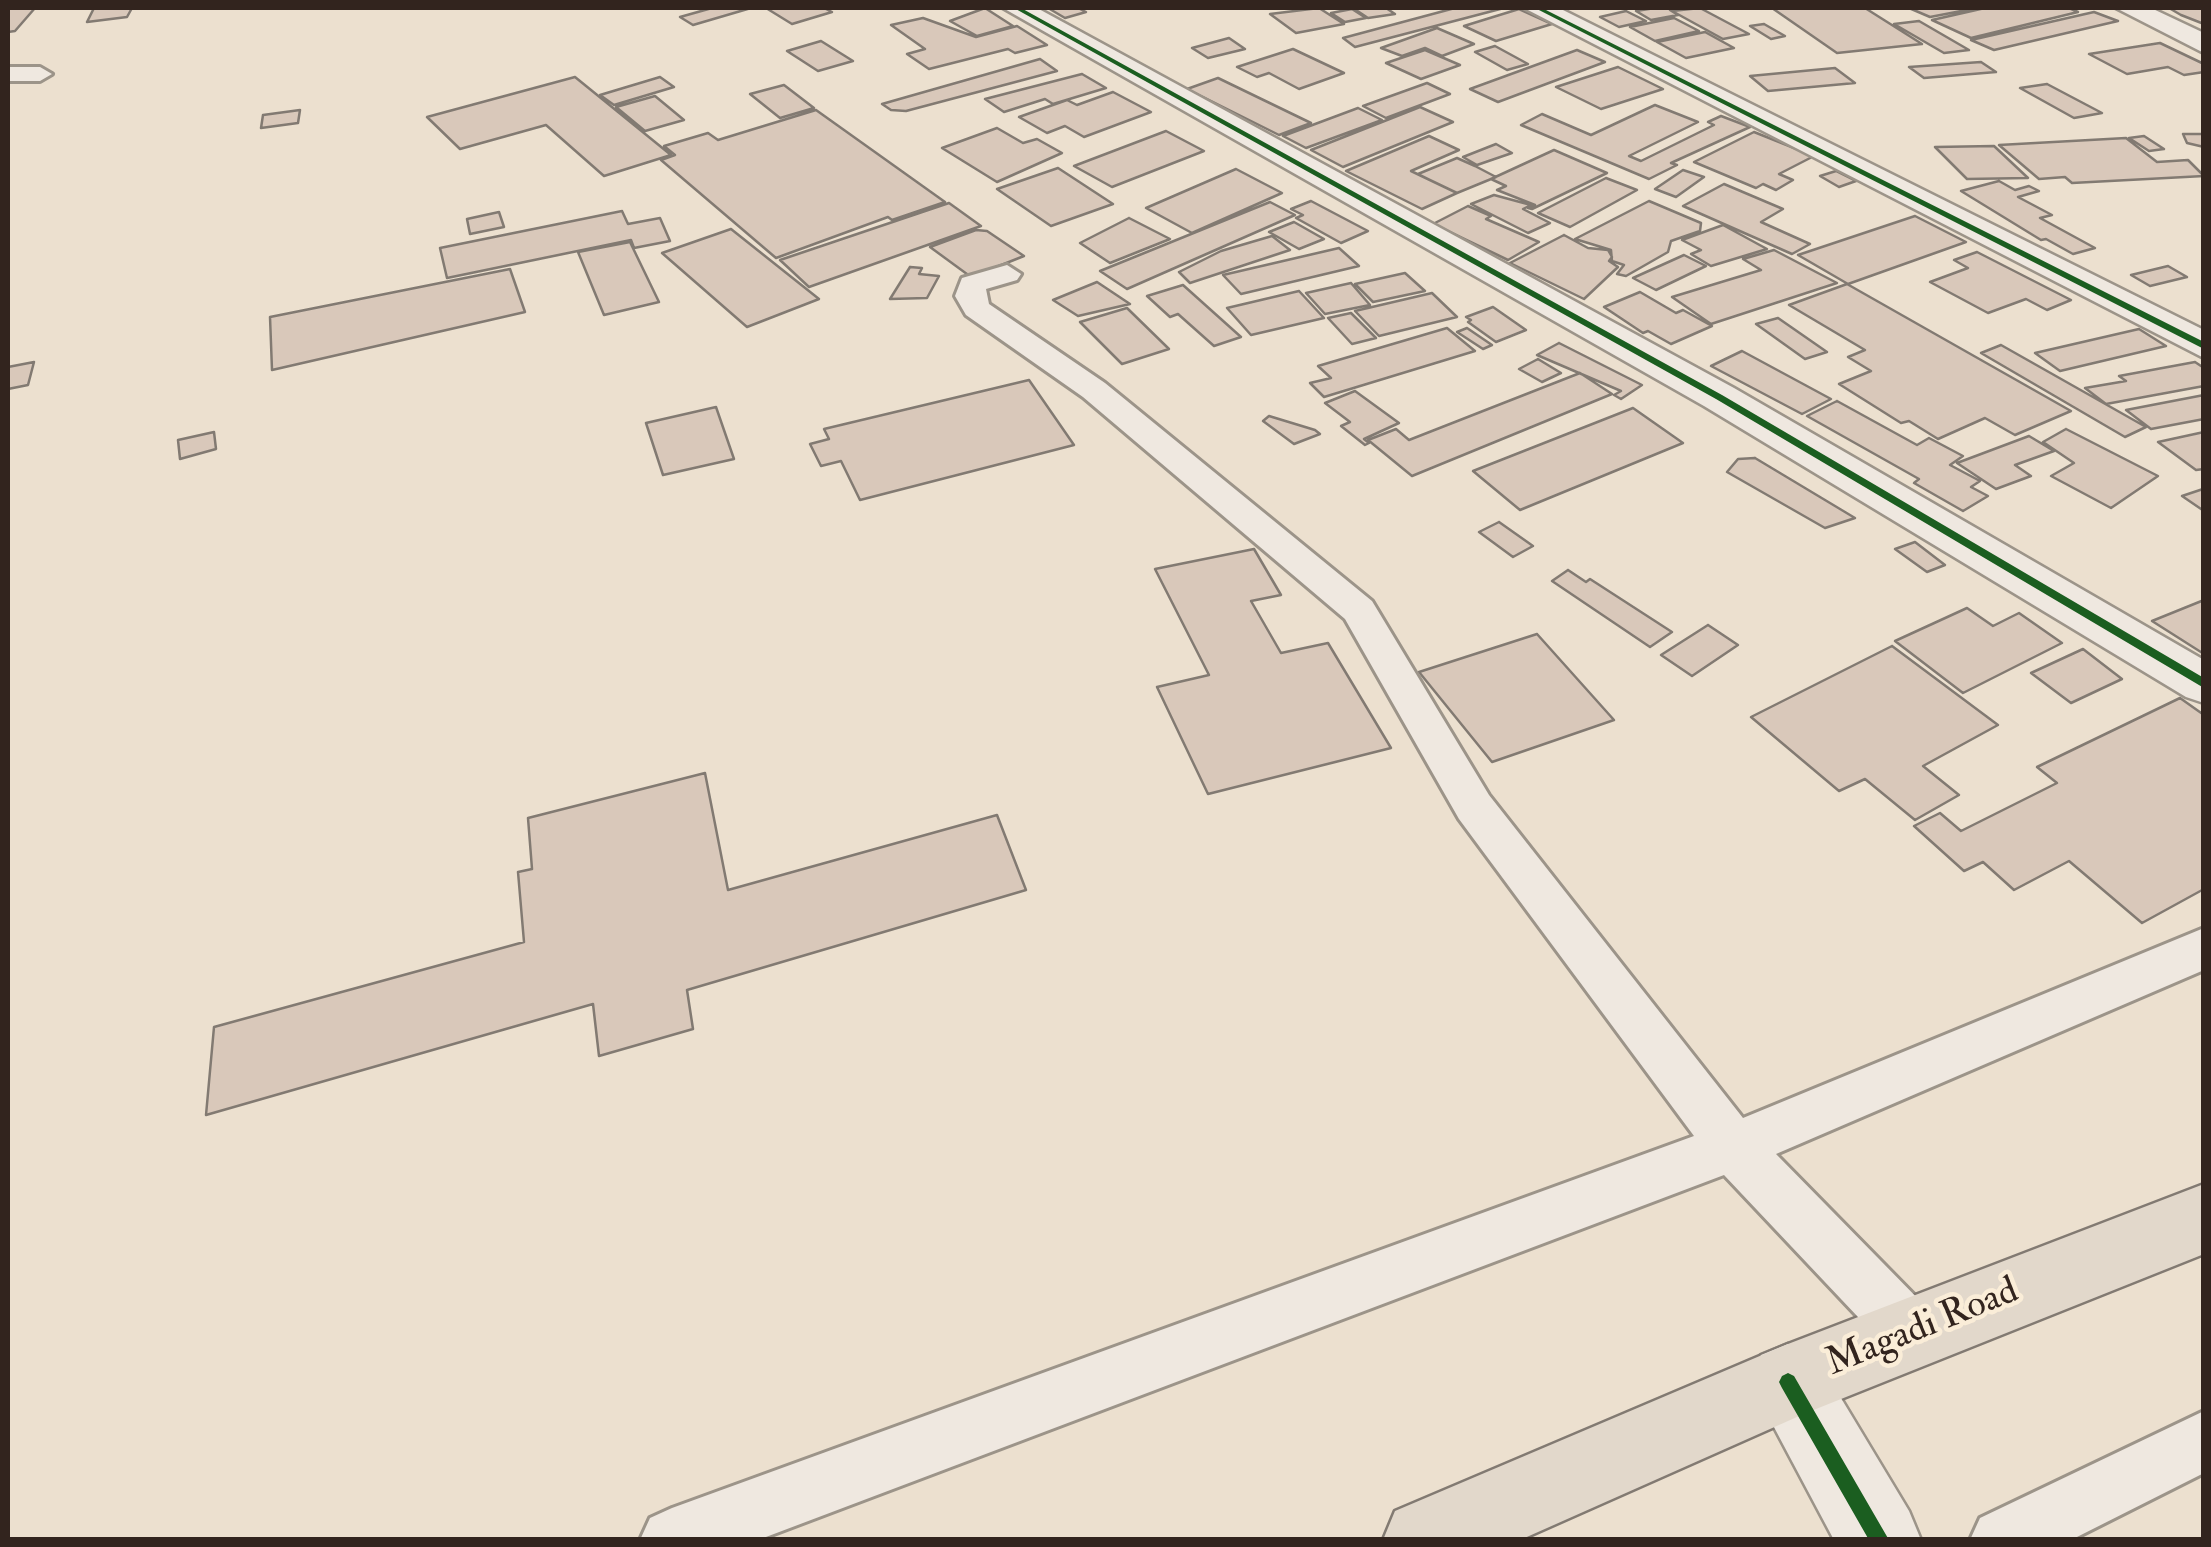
<!DOCTYPE html>
<style>
body{margin:0}
#map{position:relative;width:2211px;height:1547px;overflow:hidden;background:#ece0cf;font-family:"IM FELL Double Pica",serif}
canvas{display:block}
.frame{position:absolute;inset:0;border:10px solid #32241e;pointer-events:none}
</style>
<div id="map">
<canvas width="2211" height="1547"></canvas>
<div class="frame"></div>
</div>
<script>
const context = document.querySelector('canvas').getContext('2d');
context.lineJoin = 'round';
function fillPath(path, color) { context.fillStyle = color; context.fill(path, 'evenodd'); }
const toPath = rows => new Path2D(rows.map(r => 'M' + r).join(''));
function strokePath(path, color, width, dash) { context.strokeStyle = color; context.lineWidth = width; context.lineCap = dash ? 'butt' : 'round'; context.setLineDash(dash || []); context.stroke(path); }
function write(font, color, halo, rows, align = 'center') {
  context.font = font + ' "IM FELL Double Pica",serif'; context.lineWidth = 9; context.setLineDash([]); context.textBaseline = 'middle'; context.strokeStyle = halo; context.fillStyle = color; for (const [text, x, y, turn = 0] of rows) {
    context.save(); context.translate(x, y); context.rotate((+turn || 0) * Math.PI / 180); context.textAlign = isNaN(turn) ? turn : align; if (halo) context.strokeText(text, 0, 0); context.fillText(text, 0, 0); context.restore();
  }
}
const building = toPath([
 [8,8,35,8,15,31,8,32,8,8],
 [94,8,132,8,127,17,87,22,94,8],
 [712,8,751,8,693,25,680,17,712,8],
 [766,8,824,8,832,12,792,24,766,8],
 [985,8,1013,26,977,36,950,21,985,8],
 [1048,8,1078,8,1086,12,1065,18,1048,8],
 [1319,8,1344,24,1296,33,1270,14,1319,8],
 [1353,8,1386,8,1395,14,1368,18,1353,8],
 [1455,8,1504,8,1355,47,1343,38,1455,8],
 [1655,8,1686,8,1670,10,1678,15,1651,20,1636,11,1655,8],
 [1700,8,1749,34,1723,39,1672,11,1700,8],
 [1772,8,1865,8,1922,44,1837,53,1772,8],
 [1909,8,1977,8,1930,17,1909,8],
 [1985,8,2069,8,2078,12,1971,38,1932,20,1985,8],
 [2169,8,2204,8,2204,24,2181,15,2169,8],
 [1352,9,1366,18,1345,22,1331,13,1352,9],
 [1519,9,1552,24,1496,41,1464,26,1519,9],
 [1626,11,1646,21,1619,27,1600,17,1626,11],
 [2094,12,2118,21,1994,50,1971,40,2094,12],
 [923,18,976,37,1017,26,1047,45,1015,53,1008,49,929,69,907,54,925,49,891,25,923,18],
 [1674,18,1699,31,1655,41,1630,27,1674,18],
 [1919,21,1969,50,1944,53,1894,24,1919,21],
 [1764,24,1785,36,1771,39,1750,26,1764,24],
 [1437,28,1474,44,1442,56,1425,48,1402,56,1381,48,1437,28],
 [1705,32,1734,48,1686,58,1657,42,1705,32],
 [1229,38,1245,49,1208,58,1192,48,1229,38],
 [821,41,853,61,818,71,787,51,821,41],
 [2160,43,2204,64,2204,72,2184,75,2168,67,2127,74,2089,54,2160,43],
 [1495,46,1528,64,1507,70,1475,52,1495,46],
 [1293,49,1344,73,1299,89,1269,73,1257,77,1237,67,1293,49],
 [1425,50,1460,65,1421,79,1386,63,1425,50],
 [1577,50,1605,62,1498,102,1470,89,1577,50],
 [1040,59,1057,71,906,111,891,110,882,104,1040,59],
 [1981,62,1996,72,1924,78,1909,67,1981,62],
 [1618,67,1663,89,1601,109,1556,87,1618,67],
 [1835,68,1855,83,1768,91,1750,76,1835,68],
 [1082,74,1106,88,1053,104,1045,99,1004,112,985,99,1082,74],
 [575,77,671,155,604,176,546,125,460,149,427,117,575,77],
 [660,77,674,87,614,105,600,95,660,77],
 [1218,78,1311,123,1279,135,1187,89,1218,78],
 [1427,83,1450,94,1386,118,1363,106,1427,83],
 [2047,84,2102,113,2074,118,2020,88,2047,84],
 [784,85,814,108,780,118,750,94,784,85],
 [1113,92,1151,112,1084,137,1065,126,1047,133,1019,117,1067,100,1077,105,1113,92],
 [655,96,684,120,645,131,616,107,655,96],
 [1655,105,1698,122,1629,156,1641,161,1714,125,1708,122,1721,116,1750,127,1671,163,1677,165,1649,179,1521,125,1542,114,1591,135,1655,105],
 [1420,107,1453,122,1343,167,1311,150,1420,107],
 [1358,108,1382,120,1306,148,1283,136,1358,108],
 [300,110,298,123,261,128,263,115,300,110],
 [816,110,945,202,892,220,888,217,776,258,661,160,675,155,664,146,708,133,718,140,816,110],
 [997,128,1023,143,1037,139,1062,153,997,182,942,148,997,128],
 [1166,131,1204,151,1112,187,1074,166,1166,131],
 [1754,132,1814,156,1779,174,1793,180,1776,190,1763,184,1756,188,1694,162,1754,132],
 [2183,134,2204,134,2204,147,2187,143,2183,134],
 [1429,136,1459,150,1411,171,1457,193,1422,209,1346,171,1429,136],
 [2144,136,2164,149,2149,151,2129,138,2144,136],
 [2126,138,2157,162,2188,160,2204,176,2072,183,2065,177,2039,179,1999,145,2126,138],
 [1496,144,1512,153,1477,165,1463,157,1496,144],
 [1994,146,2028,178,1967,179,1935,147,1994,146],
 [1554,150,1607,173,1532,209,1528,208,1535,205,1497,190,1506,186,1491,179,1554,150],
 [1457,158,1475,166,1496,177,1457,193,1418,174,1457,158],
 [1058,168,1113,204,1051,226,997,189,1058,168],
 [1236,169,1282,193,1192,233,1146,208,1236,169],
 [1683,170,1704,177,1676,197,1655,189,1683,170],
 [1836,171,1856,181,1839,187,1820,176,1836,171],
 [1606,178,1637,190,1570,227,1538,213,1606,178],
 [1999,181,2015,190,2029,186,2039,191,2018,197,2052,215,2040,218,2095,248,2073,254,2046,239,2041,240,1961,191,1999,181],
 [1724,184,1783,209,1761,222,1810,244,1792,254,1683,206,1724,184],
 [1494,195,1531,205,1523,209,1550,223,1528,233,1471,204,1494,195],
 [1311,201,1368,231,1341,243,1296,218,1303,215,1291,209,1311,201],
 [1649,201,1701,223,1700,231,1671,241,1668,252,1626,276,1617,274,1624,265,1612,261,1611,250,1575,239,1649,201],
 [1270,202,1295,215,1127,289,1100,271,1270,202],
 [949,203,981,226,809,287,780,260,949,203],
 [1468,206,1491,216,1486,219,1539,242,1508,260,1433,224,1468,206],
 [622,211,628,224,660,218,670,241,634,248,631,240,447,278,440,248,622,211],
 [499,212,504,227,470,234,467,219,499,212],
 [1915,216,1966,242,1848,284,1798,255,1915,216],
 [1129,218,1170,239,1110,263,1080,243,1129,218],
 [1294,222,1324,239,1299,249,1269,232,1294,222],
 [1723,225,1767,249,1711,266,1691,254,1701,250,1682,240,1723,225],
 [731,229,819,299,747,327,662,253,731,229],
 [976,230,987,231,1024,256,971,277,930,247,976,230],
 [1564,235,1588,248,1608,250,1612,257,1609,261,1618,267,1584,299,1510,263,1564,235],
 [1272,236,1290,250,1190,283,1179,272,1221,251,1272,236],
 [630,242,659,302,604,315,578,252,630,242],
 [1339,248,1359,266,1241,294,1223,275,1339,248],
 [1774,250,1837,283,1711,324,1672,297,1761,270,1743,259,1774,250],
 [1977,252,2071,300,2047,310,2026,299,1988,313,1930,282,1968,268,1954,260,1977,252],
 [1684,255,1706,266,1656,290,1633,278,1684,255],
 [2168,266,2187,277,2150,286,2131,275,2168,266],
 [910,267,922,268,919,274,939,276,927,298,890,299,910,267],
 [510,269,525,312,272,370,270,317,510,269],
 [1405,273,1425,291,1373,302,1355,284,1405,273],
 [1097,282,1130,304,1078,316,1053,300,1097,282],
 [1351,283,1370,305,1325,314,1306,293,1351,283],
 [1847,284,2071,411,2015,435,1985,418,1938,439,1909,421,1901,423,1839,384,1871,371,1848,357,1865,350,1789,305,1847,284],
 [1183,285,1241,337,1214,346,1178,314,1170,317,1147,296,1183,285],
 [1299,291,1324,318,1251,335,1227,308,1299,291],
 [1640,292,1676,313,1683,310,1712,326,1671,344,1648,331,1643,333,1604,307,1640,292],
 [1432,293,1457,317,1379,336,1355,311,1432,293],
 [1493,307,1526,330,1496,342,1468,322,1471,320,1466,317,1493,307],
 [1127,308,1169,349,1122,364,1080,322,1127,308],
 [1351,313,1376,338,1352,344,1328,318,1351,313],
 [1778,318,1827,352,1805,359,1756,324,1778,318],
 [1447,328,1475,351,1324,397,1310,383,1331,378,1318,366,1447,328],
 [1467,328,1492,345,1483,349,1457,332,1467,328],
 [2139,329,2166,346,2060,371,2035,353,2139,329],
 [1559,343,1642,385,1621,399,1614,395,1621,391,1537,355,1559,343],
 [2001,345,2146,427,2125,437,1981,353,2001,345],
 [1742,351,1831,399,1802,414,1711,366,1742,351],
 [1538,359,1561,373,1542,382,1519,369,1538,359],
 [34,362,28,385,8,389,8,367,34,362],
 [2195,362,2204,368,2204,386,2106,404,2085,388,2126,381,2119,376,2195,362],
 [1580,373,1612,394,1412,476,1368,440,1396,429,1409,440,1580,373],
 [1029,380,1074,445,860,500,841,461,821,466,810,444,829,439,824,429,1029,380],
 [1355,391,1399,423,1364,439,1369,443,1365,445,1341,426,1350,422,1325,403,1355,391],
 [2204,395,2204,419,2151,429,2126,410,2204,395],
 [1837,401,1917,445,1929,438,1963,456,1950,465,1980,481,1971,487,1988,496,1963,511,1914,483,1919,479,1807,416,1837,401],
 [716,407,734,459,663,475,646,423,716,407],
 [1633,408,1683,443,1520,510,1473,471,1633,408],
 [1269,416,1315,430,1320,434,1294,444,1263,421,1269,416],
 [2066,429,2158,476,2111,508,2051,476,2074,463,2043,442,2066,429],
 [214,432,216,449,180,459,178,440,214,432],
 [2204,432,2204,469,2196,470,2158,442,2204,432],
 [2029,436,2054,451,2015,465,2031,476,1996,489,1957,463,2029,436],
 [1755,458,1855,518,1825,528,1727,472,1738,459,1755,458],
 [2203,489,2204,511,2182,496,2203,489],
 [1499,522,1533,546,1513,557,1479,532,1499,522],
 [1915,542,1945,565,1927,572,1895,549,1915,542],
 [1254,549,1281,595,1251,601,1281,653,1328,643,1391,748,1208,794,1157,687,1209,675,1155,569,1254,549],
 [1568,570,1586,582,1590,579,1672,632,1650,647,1552,581,1568,570],
 [2204,600,2204,654,2152,621,2204,600],
 [1967,608,1993,626,2019,613,2062,643,1963,693,1895,641,1967,608],
 [1708,625,1738,645,1692,676,1661,655,1708,625],
 [1537,634,1614,720,1492,762,1419,672,1537,634],
 [1892,646,1998,725,1923,766,1959,795,1915,820,1865,779,1839,791,1751,717,1892,646],
 [2083,649,2122,679,2071,703,2031,673,2083,649],
 [2180,698,2204,715,2204,889,2142,923,2069,861,2014,890,1983,862,1964,871,1914,826,1940,813,1961,831,2057,783,2037,767,2180,698],
 [705,773,728,890,997,815,1026,890,687,990,693,1029,599,1056,593,1004,206,1115,214,1027,524,942,518,872,532,869,528,818,705,773]
]);
const service = toPath([
 [8,67,40,67,52,74,40,81,8,81,8,67],
 [1007,265,1021,274,1017,280,986,289,989,304,1105,383,1372,601,1489,795,1743,1118,2204,928,2204,970,1776,1154,1931,1312,1940,1332,1931,1352,1911,1361,1891,1352,1724,1175,758,1540,640,1540,650,1518,672,1508,1694,1136,1459,819,1345,619,1083,397,966,315,955,296,962,278,1007,265],
 [2204,1411,2204,1473,2071,1540,1970,1540,1980,1518,2204,1411]
]);
const minor = toPath([
 [1003,8,1037,8,1734,388,2204,660,2204,703,2186,697,1704,406,1003,8],
 [1524,8,1559,8,2204,330,2204,358,1524,8],
 [2116,8,2151,8,2204,33,2204,53,2116,8],
 [1788,1344,1815,1355,1909,1511,1921,1540,1834,1540,1750,1382,1761,1355,1788,1344]
]);
const trunk = toPath([
 [2204,1184,2204,1254,1806,1413,1520,1540,1383,1540,1395,1511,1788,1344,2204,1184]
]);
const cycleway = toPath([
 [1014,8,1021,8,1722,395,2204,678,2204,688,1716,399,1014,8],
 [1535,8,1542,8,2204,342,2204,349,1535,8],
 [1788,1373,1794,1376,1889,1540,1869,1540,1782,1388,1779,1382,1782,1376,1788,1373]
]);
const nearStreetnames = [
 ["Magadi Road",1923,1329,-22]
];
fillPath(building, '#d9c8ba');
strokePath(building, '#827a72', 2.5);
strokePath(service, '#9c9489', 6);
strokePath(minor, '#9c9489', 5);
strokePath(trunk, '#827a72', 5);
fillPath(service, '#efe8e0');
fillPath(minor, '#efe8e0');
fillPath(trunk, '#e2d8cb');
fillPath(cycleway, '#1b5e20');
write('38px', '#32241e', '#faedd8', nearStreetnames);
</script>
